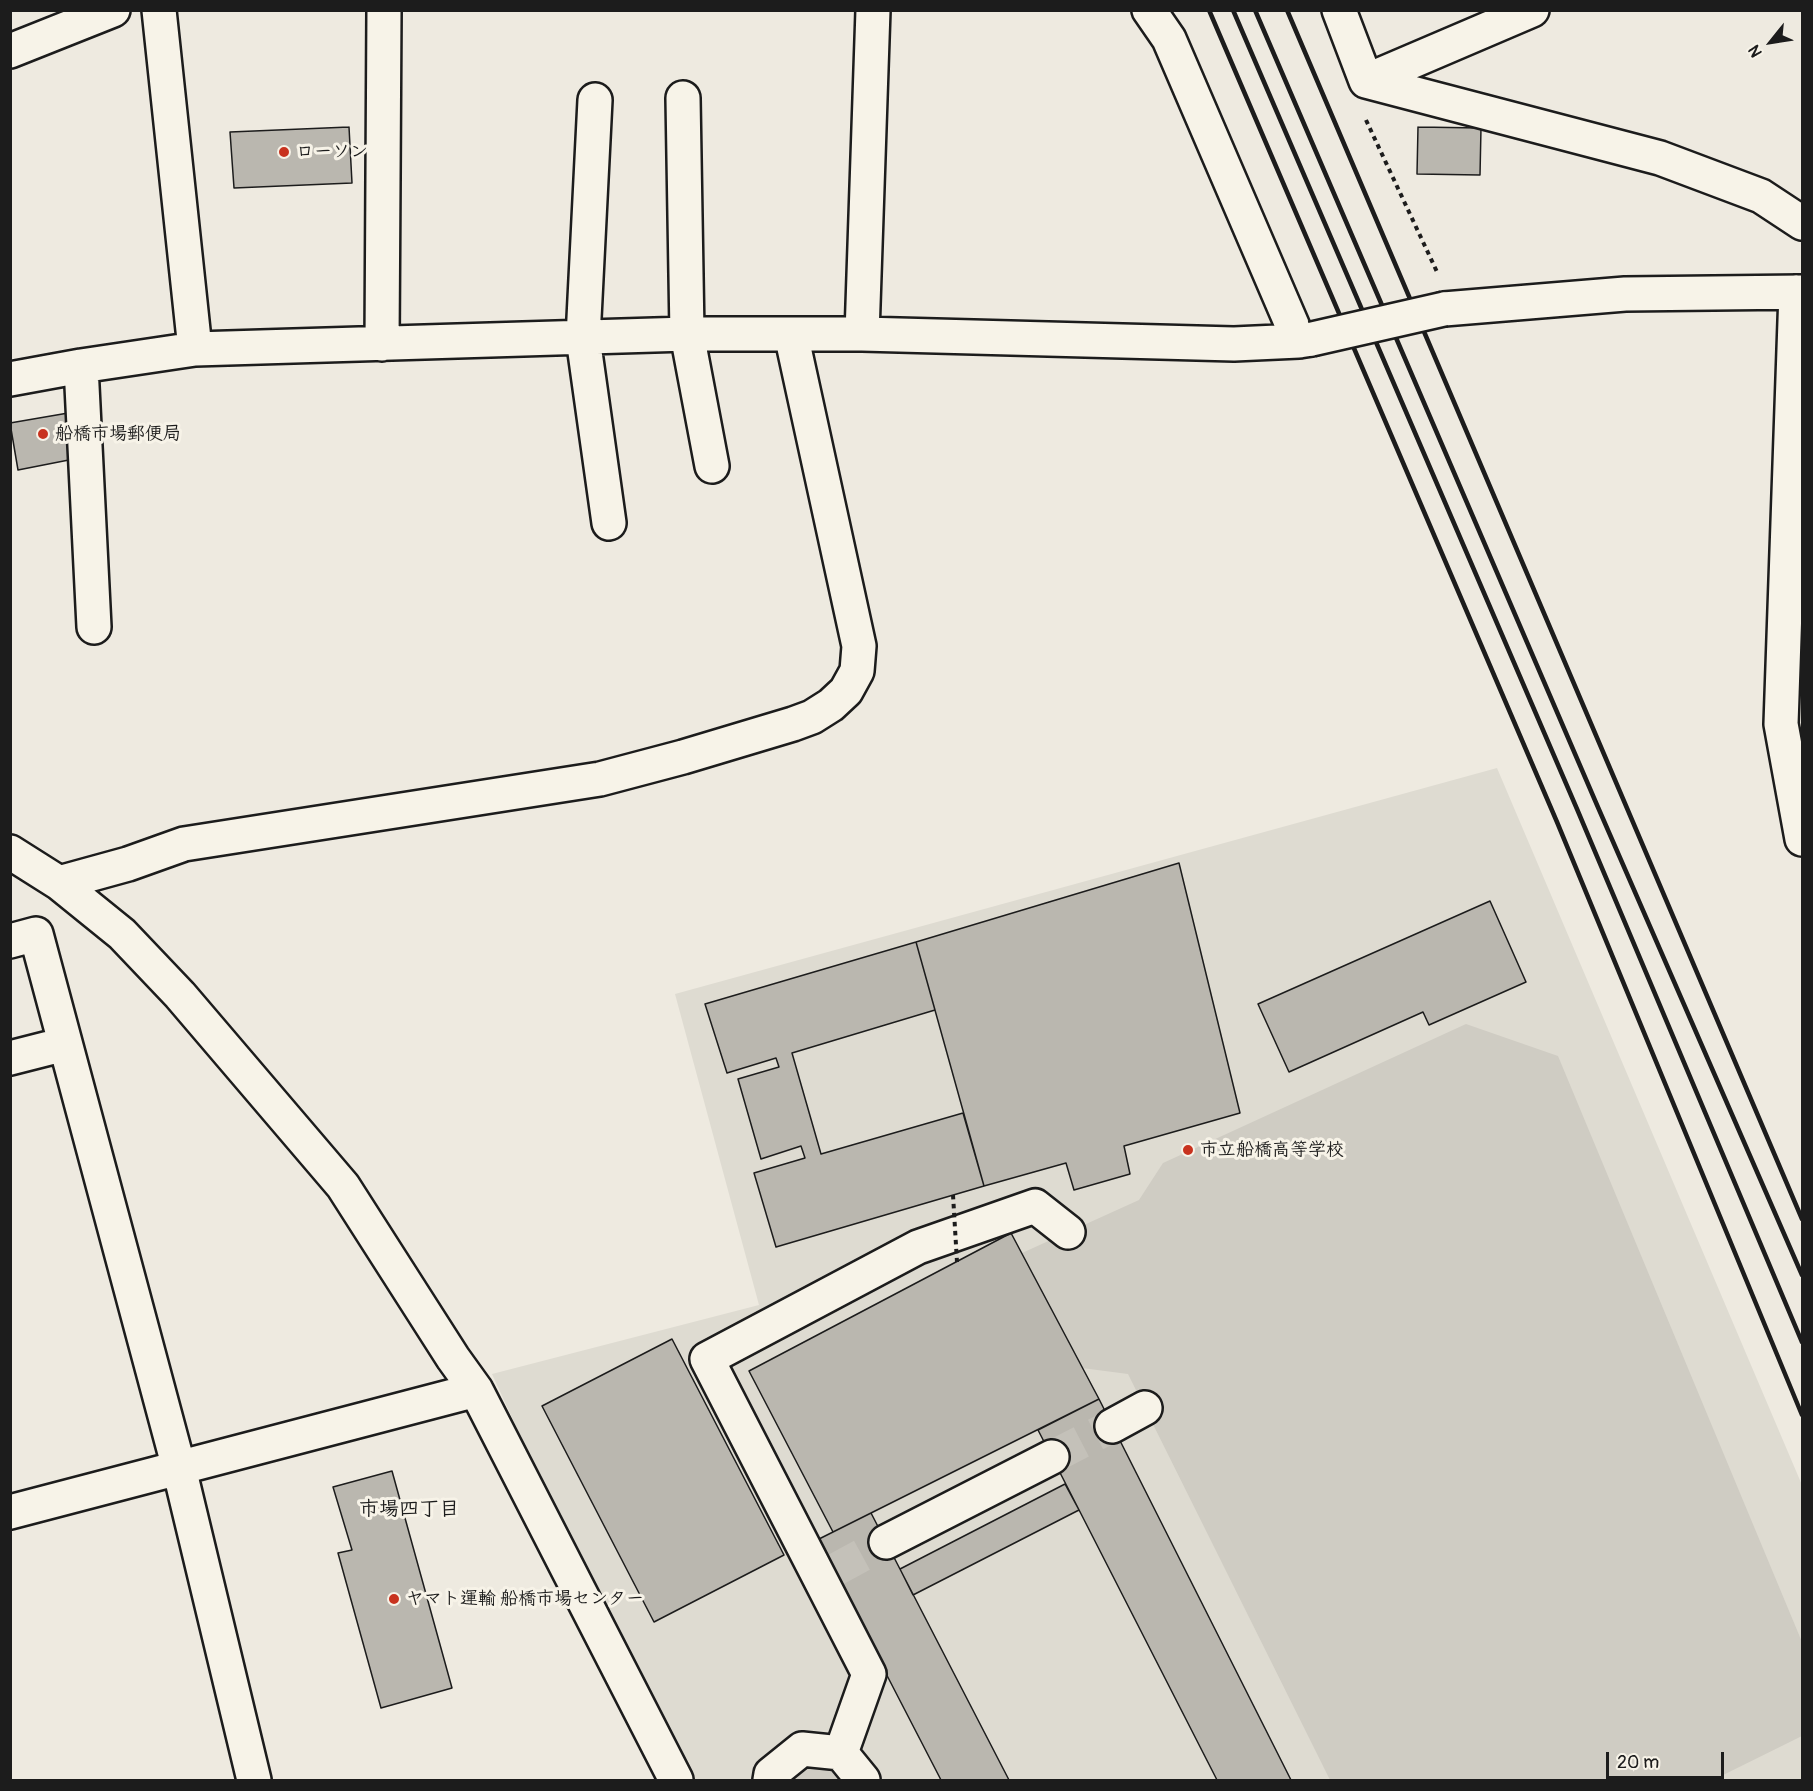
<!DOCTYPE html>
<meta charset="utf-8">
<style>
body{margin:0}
#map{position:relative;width:1813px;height:1791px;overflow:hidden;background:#eeeae0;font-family:Pangolin,sans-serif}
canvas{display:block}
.frame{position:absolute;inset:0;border:12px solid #1c1c1c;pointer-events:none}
.north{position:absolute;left:1741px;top:12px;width:60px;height:60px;-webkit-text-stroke:4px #f7f3e8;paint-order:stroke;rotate:240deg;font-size:16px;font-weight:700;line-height:24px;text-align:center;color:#1c1c1c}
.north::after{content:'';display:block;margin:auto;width:21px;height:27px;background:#1c1c1c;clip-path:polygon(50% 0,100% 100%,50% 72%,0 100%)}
.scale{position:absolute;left:1606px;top:1752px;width:118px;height:27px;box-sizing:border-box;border:3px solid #1c1c1c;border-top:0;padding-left:8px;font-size:18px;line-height:21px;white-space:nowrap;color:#1c1c1c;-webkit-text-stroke:4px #f7f3e8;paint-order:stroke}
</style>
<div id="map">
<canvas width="1813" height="1791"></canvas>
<div class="frame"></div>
<div class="north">N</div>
<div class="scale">20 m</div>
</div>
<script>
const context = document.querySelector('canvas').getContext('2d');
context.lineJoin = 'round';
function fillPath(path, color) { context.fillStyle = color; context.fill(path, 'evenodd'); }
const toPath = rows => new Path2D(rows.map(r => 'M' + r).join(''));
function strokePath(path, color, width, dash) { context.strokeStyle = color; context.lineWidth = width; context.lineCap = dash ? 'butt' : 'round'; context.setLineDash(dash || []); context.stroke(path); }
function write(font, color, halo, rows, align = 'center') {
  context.font = font + ' Pangolin,"Klee One",sans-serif'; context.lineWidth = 6; context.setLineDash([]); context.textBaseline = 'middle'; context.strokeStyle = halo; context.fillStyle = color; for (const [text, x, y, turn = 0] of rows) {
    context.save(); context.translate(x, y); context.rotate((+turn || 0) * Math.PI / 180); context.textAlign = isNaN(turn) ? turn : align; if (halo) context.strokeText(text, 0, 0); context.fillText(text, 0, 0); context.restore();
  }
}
const built = toPath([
 [1497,768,1802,1485,1802,1780,693,1780,571,1547,492,1374,759,1305,675,994]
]);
const green = toPath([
 [1466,1024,1558,1056,1802,1642,1802,1736,1713,1780,1330,1780,1128,1374,1082,1368,1022,1253,1139,1200,1163,1163],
 [823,1761,848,1780,784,1780,795,1768]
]);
const building = toPath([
 [349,127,352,183,234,188,230,132,349,127],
 [1418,127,1481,128,1480,175,1417,174,1418,127],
 [74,412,84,457,18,470,10,423,74,412],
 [1179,863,1240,1113,1124,1146,1130,1174,1074,1190,1066,1163,984,1186,916,942,1179,863],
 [1490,901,1526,982,1429,1025,1423,1012,1289,1072,1258,1004,1490,901],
 [916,942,935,1010,792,1053,821,1154,963,1113,984,1186,776,1247,754,1173,805,1158,801,1146,761,1159,738,1079,779,1067,776,1058,727,1073,705,1004,916,942],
 [1011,1233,1099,1399,833,1532,749,1371,1011,1233],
 [672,1339,784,1555,654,1622,542,1406,672,1339],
 [1099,1399,1291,1780,1217,1780,1052,1457,1038,1430,1099,1399],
 [392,1471,452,1688,381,1708,338,1553,352,1550,333,1487,392,1471],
 [1065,1484,1079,1510,913,1595,900,1569,1065,1484],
 [871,1513,886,1542,1009,1780,941,1780,833,1571,817,1540,871,1513]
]);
const minorTunnel = toPath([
 [1052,1457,1112,1426],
 [833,1571,886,1542]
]);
const path = toPath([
 [1366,120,1438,274]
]);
const minor = toPath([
 [159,10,195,349],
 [1149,10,1169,39,1299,341],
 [1339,10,1366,81,1532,10],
 [10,51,113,10],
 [1366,81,1660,158,1761,196,1802,223],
 [683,98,687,334,712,466],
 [595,100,583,338,609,523],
 [1796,292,1781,724,1802,839],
 [1444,309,1625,294,1802,292],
 [862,334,873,10],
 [382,344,384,10],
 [81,366,94,627],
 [10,379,81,366,195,349,687,334,862,334,1234,344,1299,341,1312,339],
 [10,852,59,883,122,934,180,995,343,1186,453,1358,476,1390,676,1780],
 [59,883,128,864,184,844,600,779,683,757,793,724,812,717,831,705,846,691,857,671,859,646,791,334],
 [10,941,36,934,179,1468,254,1780],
 [10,1058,65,1044],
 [1112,1426,1145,1408],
 [10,1512,476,1390],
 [886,1542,1052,1457],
 [841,1753,869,1674,707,1359,918,1247,1035,1206,1068,1232],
 [770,1780,771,1774,802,1749,841,1753,863,1780]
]);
const rail = toPath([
 [1209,10,1557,822,1802,1415],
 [1233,10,1577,809,1802,1342],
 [1255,10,1597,805,1802,1275],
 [1287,10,1802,1219]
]);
const pathBridge = toPath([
 [953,1195,957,1262]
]);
const minorBridge = toPath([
 [1312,339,1444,309]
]);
const markers = [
 [284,152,6,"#c8321e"],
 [43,434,6,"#c8321e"],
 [1188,1150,6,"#c8321e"],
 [394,1599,6,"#c8321e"]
];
const poiNames = [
 ["ローソン",296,152],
 ["船橋市場郵便局",55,434],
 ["市立船橋高等学校",1200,1150],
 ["ヤマト運輸 船橋市場センター",406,1599]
];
const neighbourhoodNames = [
 ["市場四丁目",409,1510]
];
fillPath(built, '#dedbd1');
fillPath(green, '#cfccc3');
fillPath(building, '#bab7af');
strokePath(building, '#1c1c1c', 1.5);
strokePath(minorTunnel, '#c4c1b9', 33, [33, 16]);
strokePath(minor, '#1c1c1c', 38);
strokePath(path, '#1c1c1c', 4, [4.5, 4.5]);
strokePath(minor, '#f7f3e8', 33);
strokePath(rail, '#1c1c1c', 4.5);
strokePath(minorBridge, '#1c1c1c', 38, []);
strokePath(pathBridge, '#1c1c1c', 4, [4.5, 4.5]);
strokePath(minorBridge, '#f7f3e8', 33);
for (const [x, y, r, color] of markers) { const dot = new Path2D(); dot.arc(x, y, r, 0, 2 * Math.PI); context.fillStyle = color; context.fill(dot); strokePath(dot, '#f7f3e8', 2); }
write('bold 18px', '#1c1c1c', '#f7f3e8', poiNames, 'left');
write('bold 20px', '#1c1c1c', '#f7f3e8', neighbourhoodNames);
</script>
